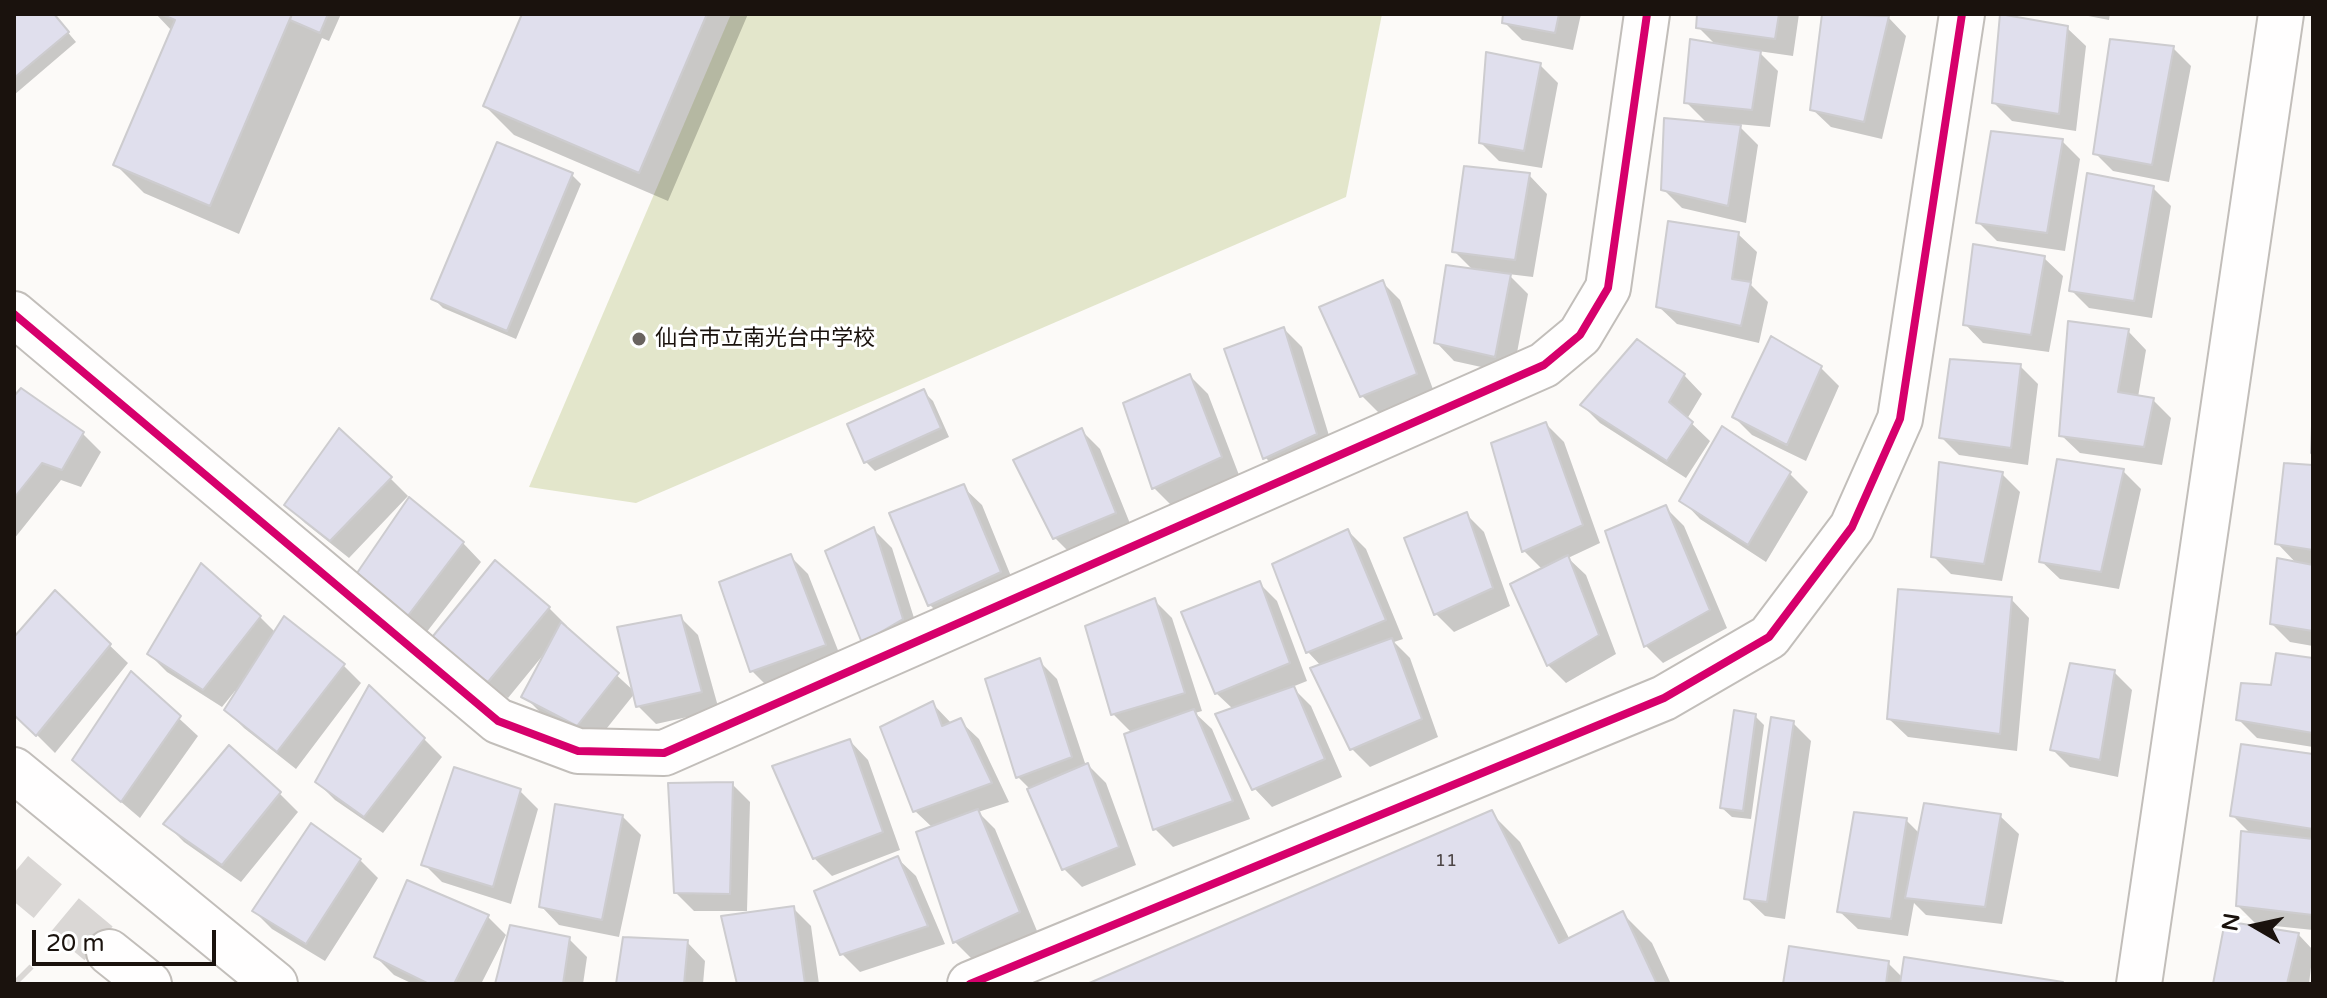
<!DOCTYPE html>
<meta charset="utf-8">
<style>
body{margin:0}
#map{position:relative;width:2327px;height:998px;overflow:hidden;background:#fcfaf8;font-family:"Varela Round",sans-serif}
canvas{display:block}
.frame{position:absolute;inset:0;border:16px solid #1a120d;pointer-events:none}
.north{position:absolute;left:2215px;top:886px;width:80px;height:80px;-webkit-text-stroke:6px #fff;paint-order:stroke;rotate:279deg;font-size:22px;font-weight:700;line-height:32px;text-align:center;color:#1a120d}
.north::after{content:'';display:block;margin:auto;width:28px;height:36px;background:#1a120d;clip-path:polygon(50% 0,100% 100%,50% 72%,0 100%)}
.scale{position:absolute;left:32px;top:930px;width:184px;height:36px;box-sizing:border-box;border:4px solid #1a120d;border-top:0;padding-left:10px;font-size:24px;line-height:28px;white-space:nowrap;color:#1a120d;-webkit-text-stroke:6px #fff;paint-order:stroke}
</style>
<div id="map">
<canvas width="2327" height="998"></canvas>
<div class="frame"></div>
<div class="north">N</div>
<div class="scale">20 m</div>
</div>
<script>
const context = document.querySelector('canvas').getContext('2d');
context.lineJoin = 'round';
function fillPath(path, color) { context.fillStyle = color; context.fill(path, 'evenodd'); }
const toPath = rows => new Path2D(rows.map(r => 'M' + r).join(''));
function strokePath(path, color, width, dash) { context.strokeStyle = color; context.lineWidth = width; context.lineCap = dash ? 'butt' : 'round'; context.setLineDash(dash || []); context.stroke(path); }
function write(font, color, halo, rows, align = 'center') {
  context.font = font + ' "Varela Round","Noto Sans JP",sans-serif'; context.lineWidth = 6; context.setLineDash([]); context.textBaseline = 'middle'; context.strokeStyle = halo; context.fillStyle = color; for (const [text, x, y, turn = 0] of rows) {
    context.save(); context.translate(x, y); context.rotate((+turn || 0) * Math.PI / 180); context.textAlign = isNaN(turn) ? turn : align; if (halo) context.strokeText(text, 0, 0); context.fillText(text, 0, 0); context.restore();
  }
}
const green = toPath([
 [731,14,1382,14,1346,197,636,503,529,487]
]);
const shadow = toPath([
 [14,14,57,14,54,16,76,42,14,95],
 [156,14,341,14,329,41,322,38,239,234,144,193,115,164,172,31],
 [525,14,748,14,668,201,514,135,485,106],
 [1505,14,1581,14,1573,50,1522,40,1504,22],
 [1699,14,1799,14,1793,56,1758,51,1778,71,1770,127,1737,124,1758,145,1746,223,1682,208,1663,189,1708,124,1686,102,1717,46,1698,27],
 [1824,14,1866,14,1888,17,1906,36,1882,139,1831,127,1812,109],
 [2078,14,2110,14,2109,20],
 [2067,28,2086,46,2076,131,2012,121,1994,103],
 [2173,48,2191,66,2169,182,2113,171,2095,153],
 [1540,65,1558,83,1542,168,1499,161,1481,143],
 [2062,141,2080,159,2065,251,1997,241,1978,222],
 [572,175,581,184,516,339,443,308,434,299],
 [1529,175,1547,194,1533,277,1508,274,1528,294,1513,374,1454,361,1436,342,1474,271,1454,251],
 [2153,188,2171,206,2152,318,2089,308,2071,290],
 [1738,234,1757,252,1751,285,1768,302,1759,343,1677,324,1658,306],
 [2044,258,2063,276,2049,352,1983,343,1965,324],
 [1382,282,1400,300,1434,392,1380,414,1362,396],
 [1284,329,1302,347,1334,452,1283,476,1265,457],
 [2128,331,2146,350,2138,397,2153,400,2171,418,2162,465,2080,453,2061,435],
 [2020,366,2038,384,2028,465,1959,455,1941,437],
 [1821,368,1839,386,1806,461,1752,435,1734,417],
 [1684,375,1702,394,1687,419,1710,441,1686,478,1600,423,1582,405],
 [1190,376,1208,394,1239,475,1172,506,1154,488],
 [924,392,933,401,949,437,875,471,866,462],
 [14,400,83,434,101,452,81,487,61,480,14,539],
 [1546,424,1564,442,1600,543,1568,558,1586,575,1616,654,1566,683,1548,665,1543,570,1524,551,1494,444],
 [1082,431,1100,449,1133,531,1073,556,1055,538],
 [2313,467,2313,646,2290,642,2272,624,2297,564,2277,543],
 [2123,471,2141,489,2119,589,2060,579,2041,561],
 [1790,474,1808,492,1766,562,1700,519,1682,500],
 [2002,474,2020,492,2002,581,1951,574,1933,556],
 [390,478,408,496,349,558,305,523,287,505],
 [963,487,982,505,1017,591,948,623,930,605],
 [1666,508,1684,526,1727,628,1663,663,1645,645],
 [1466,514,1484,532,1510,606,1454,632,1436,614],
 [874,530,892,548,920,637,864,642],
 [1348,531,1366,549,1403,639,1394,642,1410,658,1438,737,1370,767,1352,749,1321,666,1308,652],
 [463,543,481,562,426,633,378,591],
 [790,556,808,574,843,663,770,689,752,671],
 [1259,583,1277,601,1307,681,1292,687,1311,706,1342,777,1272,807,1254,788,1233,709,1216,693],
 [55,593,128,663,55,753,14,712,14,640],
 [2011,599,2029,618,2017,751,1908,737,1889,719],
 [1154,600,1172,618,1202,711,1195,713,1212,729,1250,819,1173,847,1155,829,1132,733,1113,714],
 [549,608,567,626,565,628,635,692,680,617,698,635,719,710,656,724,638,706,635,693,595,743,542,714,524,696,544,654,508,698,449,659],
 [260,617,276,633,343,665,361,683,296,769,244,728,226,710,237,692,235,691,222,707,167,672,149,654],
 [2313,660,2313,747,2257,738,2238,719,2272,687],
 [1039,661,1057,679,1086,766,1088,765,1106,783,1136,865,1082,887,1064,869,1029,788,1018,777,987,680],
 [2114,672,2132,690,2118,777,2070,767,2052,749],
 [131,674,198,736,140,818,93,778],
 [932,703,952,724,960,721,979,739,1009,802,978,812,995,829,1037,931,973,960,955,942,918,834,933,828,915,811],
 [1755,716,1764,725,1751,819,1732,817,1722,808],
 [1793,723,1811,741,1785,919,1765,916,1746,898],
 [424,739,442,757,383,833,335,800,317,782],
 [850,741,868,760,900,850,832,876,814,858],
 [2313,756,2313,930,2256,924,2238,906,2251,834,2232,815],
 [732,784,750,802,747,911,694,911,676,893],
 [520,791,538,809,511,904,442,882,424,864],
 [280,794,298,812,241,882,184,842,166,824],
 [1491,813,1520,842,1570,940,1623,914,1652,943,1671,984,1092,984],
 [622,816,641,835,619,937,559,925,541,906],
 [2000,816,2019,834,2002,924,1926,915,1914,903,1908,936,1858,929,1839,911,1906,820,1920,834],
 [897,858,916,876,945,944,860,972,842,954],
 [360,860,378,878,325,961,272,929,254,911],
 [793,908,811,926,819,984,740,984],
 [488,917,506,935,481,984,413,984,394,975,376,957],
 [2298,934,2313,950,2309,984,2215,984],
 [569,939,587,957,583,984,497,984],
 [687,942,705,961,703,984,618,984],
 [1888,963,1903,978,2062,984,1785,984]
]);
const building = toPath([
 [14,14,54,14,69,32,14,78,14,14],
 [161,14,292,14,210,206,113,165,175,20,161,14],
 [292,14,328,14,320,33,290,20,292,14],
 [522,14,707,14,639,173,483,106,522,14],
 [1503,14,1559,14,1555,33,1502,23,1503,14],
 [1697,14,1779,14,1775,39,1696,28,1697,14],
 [1822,14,1889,16,1864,122,1810,110,1822,14],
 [2000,14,2068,26,2059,114,1992,103,2000,14],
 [1690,39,1761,51,1752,110,1684,103,1690,39],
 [2110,39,2174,46,2152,165,2093,154,2110,39],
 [1486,52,1541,63,1524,151,1479,143,1486,52],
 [1664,118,1741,125,1728,206,1661,190,1664,118],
 [1991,131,2063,139,2047,233,1976,223,1991,131],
 [497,142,573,173,507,331,431,299,497,142],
 [1464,166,1530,173,1515,260,1452,252,1464,166],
 [2087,173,2154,186,2134,301,2069,291,2087,173],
 [1668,221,1739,232,1732,279,1751,282,1741,326,1656,307,1668,221],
 [1973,244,2045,256,2031,335,1963,325,1973,244],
 [1446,265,1511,274,1495,357,1434,343,1446,265],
 [1383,280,1417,374,1360,397,1319,307,1383,280],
 [2068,321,2129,329,2118,392,2154,398,2144,447,2059,436,2068,321],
 [1284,327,1317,434,1263,459,1224,349,1284,327],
 [1771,336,1822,366,1787,445,1732,417,1771,336],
 [1637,339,1685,374,1669,402,1693,422,1667,461,1580,405,1637,339],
 [1950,359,2021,364,2011,448,1939,438,1950,359],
 [1190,374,1222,457,1152,489,1123,403,1190,374],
 [21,388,84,432,62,470,42,463,14,498,14,396,21,388],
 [924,389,941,428,864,463,847,424,924,389],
 [2313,399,2313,454,2311,453,2313,399],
 [1546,422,1583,525,1522,552,1491,443,1546,422],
 [1722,426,1791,472,1748,545,1679,501,1722,426],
 [339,428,392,477,330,541,284,505,339,428],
 [1082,428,1116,513,1053,539,1013,460,1082,428],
 [2057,459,2124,469,2101,572,2039,562,2057,459],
 [1939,462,2003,472,1984,564,1931,557,1939,462],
 [2284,463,2313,465,2313,550,2275,544,2284,463],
 [964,484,1001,572,928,606,889,513,964,484],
 [409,497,464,542,407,617,357,573,409,497],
 [1666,505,1710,610,1644,647,1605,531,1666,505],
 [1467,512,1493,588,1434,615,1404,538,1467,512],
 [874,527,903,619,862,643,825,551,874,527],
 [1348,529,1386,620,1306,653,1272,564,1348,529],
 [791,554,826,645,750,672,719,582,791,554],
 [1568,555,1599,635,1547,666,1510,584,1568,555],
 [2277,558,2313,565,2313,631,2270,624,2277,558],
 [495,560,550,607,488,682,429,641,495,560],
 [201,563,261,616,203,690,147,654,201,563],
 [1260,581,1290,663,1215,694,1181,612,1260,581],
 [1898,589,2012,597,2000,734,1887,719,1898,589],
 [55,590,111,644,36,736,14,715,14,637,55,590],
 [1155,598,1185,693,1111,715,1085,626,1155,598],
 [681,615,702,692,636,707,617,627,681,615],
 [284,616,345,664,277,752,224,710,284,616],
 [561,622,619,673,577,726,521,697,561,622],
 [1392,638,1422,719,1350,750,1310,668,1392,638],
 [2276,653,2313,658,2313,733,2236,720,2241,683,2271,685,2276,653],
 [1040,658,1072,757,1016,778,985,679,1040,658],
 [2070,663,2115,670,2100,760,2050,750,2070,663],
 [131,671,181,716,121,802,72,760,131,671],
 [369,685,425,738,364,817,315,782,369,685],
 [1294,686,1325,759,1252,790,1215,714,1294,686],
 [933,701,942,726,961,718,992,783,913,812,880,727,933,701],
 [1194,709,1233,801,1153,830,1124,734,1194,709],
 [1734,710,1756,714,1743,811,1720,808,1734,710],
 [1771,717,1794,721,1767,902,1744,899,1771,717],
 [850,739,883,832,813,859,772,766,850,739],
 [2241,744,2313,754,2313,829,2230,816,2241,744],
 [229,745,281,792,222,865,163,824,229,745],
 [1088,763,1119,847,1062,870,1027,789,1088,763],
 [454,767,521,789,493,887,421,865,454,767],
 [733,782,730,894,674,893,668,783,733,782],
 [1924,803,2001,814,1985,907,1905,898,1924,803],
 [555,804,623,815,602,920,539,907,555,804],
 [978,809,1020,912,953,943,916,832,978,809],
 [1492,810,1559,943,1623,911,1657,984,1087,984,1492,810],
 [1854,812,1907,818,1891,919,1837,912,1854,812],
 [311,823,361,859,306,944,252,911,311,823],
 [2241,831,2313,839,2313,915,2236,906,2241,831],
 [898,856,928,926,840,955,814,891,898,856],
 [407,880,489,915,454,984,429,984,374,957,407,880],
 [794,906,805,984,737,984,721,916,794,906],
 [2225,921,2299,933,2287,984,2213,984,2225,921],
 [510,925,570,937,563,984,495,984,510,925],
 [623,937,688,940,684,984,616,984,623,937],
 [1789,946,1889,961,1886,984,1783,984,1789,946],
 [1904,957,2063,982,2062,984,1900,984,1904,957]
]);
const tertiaryTunnel = toPath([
 [14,873,109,952],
 [14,980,18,984]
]);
const minor = toPath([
 [14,314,498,721,578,751,664,753,1544,365,1580,335,1608,288,1647,14],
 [14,770,275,984],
 [970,984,1664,698,1769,637,1852,527,1900,419,1962,14]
]);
const tertiary = toPath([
 [109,952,149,984],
 [2139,984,2281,14]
]);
const cycleway = toPath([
 [14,314,498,721,578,751,664,753,1544,365,1580,335,1608,288,1647,14],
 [970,984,1664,698,1769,637,1852,527,1900,419,1962,14]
]);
const markers = [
 [639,339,8,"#69635f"]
];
const numberNames = [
 ["11",1446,861]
];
const poiNames = [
 ["仙台市立南光台中学校",655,339]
];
fillPath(green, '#e3e6cb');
fillPath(shadow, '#0003');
fillPath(building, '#e0dfed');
strokePath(building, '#cdcccf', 2);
strokePath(tertiaryTunnel, '#dad7d5', 44, [44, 22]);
strokePath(minor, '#c2beba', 48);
strokePath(tertiary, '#c2beba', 48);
strokePath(minor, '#fffefe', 44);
strokePath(tertiary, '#fffefe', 44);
strokePath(cycleway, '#d6006c', 8);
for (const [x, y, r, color] of markers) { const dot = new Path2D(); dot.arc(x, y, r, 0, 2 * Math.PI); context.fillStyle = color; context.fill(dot); strokePath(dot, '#fff', 3); }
write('18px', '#4c4545', null, numberNames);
write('22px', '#1a120d', '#fff', poiNames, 'left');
</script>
